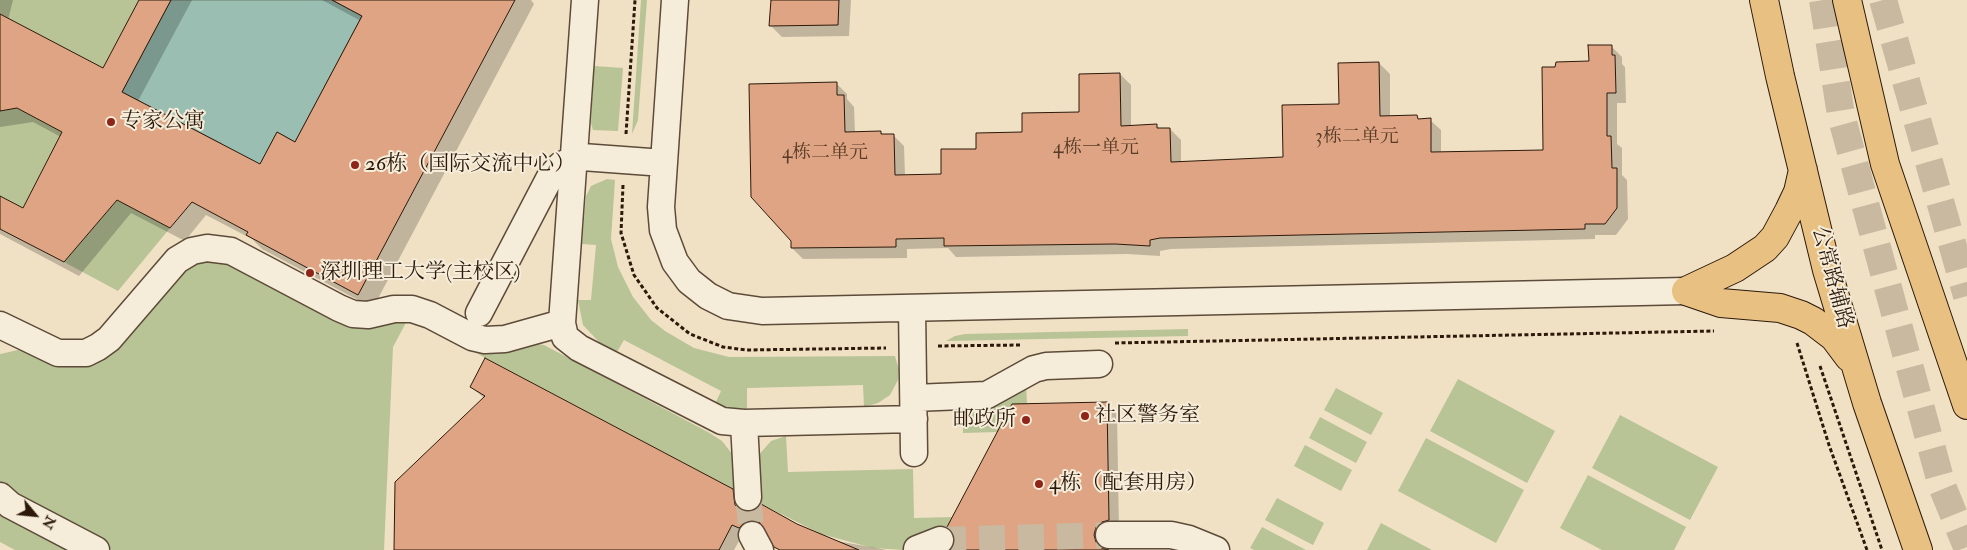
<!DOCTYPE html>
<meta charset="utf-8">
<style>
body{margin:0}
#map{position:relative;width:1967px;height:550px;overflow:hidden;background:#f0e1c5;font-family:"IM FELL Double Pica",serif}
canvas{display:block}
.north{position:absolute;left:10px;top:490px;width:50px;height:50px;-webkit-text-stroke:4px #f5ecd9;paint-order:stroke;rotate:118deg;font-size:14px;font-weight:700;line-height:20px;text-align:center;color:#2c190a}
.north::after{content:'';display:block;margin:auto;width:18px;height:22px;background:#2c190a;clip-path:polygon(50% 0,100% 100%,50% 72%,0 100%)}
</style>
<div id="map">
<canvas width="1967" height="550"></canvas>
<div class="north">N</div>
</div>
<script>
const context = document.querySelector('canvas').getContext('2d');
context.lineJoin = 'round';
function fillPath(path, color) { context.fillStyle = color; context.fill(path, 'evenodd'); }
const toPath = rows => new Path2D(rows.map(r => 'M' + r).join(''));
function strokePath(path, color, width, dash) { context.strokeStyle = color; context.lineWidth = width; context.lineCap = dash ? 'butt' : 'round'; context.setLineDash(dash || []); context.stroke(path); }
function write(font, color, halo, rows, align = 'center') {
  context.font = font + ' "IM FELL Double Pica","Noto Serif SC",serif'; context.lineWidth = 4; context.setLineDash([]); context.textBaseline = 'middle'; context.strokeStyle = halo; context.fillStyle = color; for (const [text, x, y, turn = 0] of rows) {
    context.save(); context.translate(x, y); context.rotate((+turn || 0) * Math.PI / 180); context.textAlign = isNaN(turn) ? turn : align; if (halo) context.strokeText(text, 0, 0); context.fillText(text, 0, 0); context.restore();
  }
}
const green = toPath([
 [0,0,139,0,103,68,0,14],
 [641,0,647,0,638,120,632,134],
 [594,66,623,68,618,131,593,130,591,123],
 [17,108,62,132,23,208,0,196,0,111],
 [607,179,615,180,611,239,618,267,633,297,651,320,665,331,694,348,729,357,895,356,899,370,898,380,890,395,878,403,864,407,863,385,747,388,747,409,726,408,715,404,721,391,624,340,617,352,600,343,583,325,578,300,591,300,596,245,582,244,586,196,591,186],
 [117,200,170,228,118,291,64,262],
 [212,255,338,316,409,317,393,347,384,550,112,550,18,500,0,483,0,354,18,350,28,351,68,363,172,276],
 [429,328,544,345,708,432,722,441,733,455,739,492],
 [1188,329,1188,336,946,341,955,336,965,334],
 [1458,379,1555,431,1527,483,1430,431],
 [1026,383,1027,404,997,432,963,433,963,405],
 [1336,388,1383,413,1371,435,1324,410],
 [1620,415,1718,467,1690,520,1592,468],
 [1320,417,1367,442,1356,463,1309,438],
 [786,436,788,472,913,469,914,518,953,517,945,531,910,545,904,550,873,548,821,534,755,501,757,457,771,441],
 [1426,438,1524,490,1496,543,1398,491],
 [1305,445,1352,470,1341,491,1294,466],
 [1588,475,1686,527,1674,550,1602,550,1560,528],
 [1277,498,1324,523,1313,545,1265,520],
 [0,507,78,550,15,550,0,542],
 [1381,523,1432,550,1367,550],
 [1262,527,1306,550,1254,550,1250,548]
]);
const water = toPath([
 [171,0,332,0,362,16,295,142,277,132,246,191,222,144,122,92,171,0]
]);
const shadow = toPath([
 [0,0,13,0,8,20,103,70,141,0,192,0,138,101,261,166,296,143,361,21,322,0,531,0,534,4,373,308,262,249,252,239,206,215,185,241,131,213,79,276,0,234,0,197,23,210,61,137,33,122,0,127],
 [772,0,851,0,849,36,782,37,770,25],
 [1611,46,1622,57,1622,64,1625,67,1626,103,1617,103,1617,144,1622,148,1622,175,1627,180,1628,219,1616,235,1595,235,1595,239,1171,249,1160,251,1160,256,1127,254,956,257,948,248,907,249,907,258,803,259,792,248,836,83,847,94,847,99,854,107,855,133,880,132,884,135,893,135,904,146,905,176,942,176,977,150,1081,113,1120,74,1131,85,1131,127,1157,126,1160,129,1170,129,1181,140,1181,162,1284,159,1379,63,1390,74,1390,117,1417,117,1420,120,1430,120,1441,130,1441,153,1545,151,1557,68,1590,62],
 [471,387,732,490,743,501,744,512,797,525,837,541,887,550,779,550,768,531,743,534,734,550,395,550,484,398],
 [1107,403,1117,414,1119,530,1104,547,1105,550,953,550]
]);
const building = toPath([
 [139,0,171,0,122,92,260,164,277,132,295,142,362,16,332,0,515,0,358,295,246,235,248,232,192,202,170,228,117,200,64,262,0,229,0,196,23,208,62,132,17,108,0,111,0,14,103,68,139,0],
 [771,0,839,0,838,25,769,26,771,0],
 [1588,45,1612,45,1612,55,1615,55,1616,93,1607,93,1607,136,1611,136,1612,168,1617,168,1617,208,1605,224,1585,224,1585,229,1160,238,1150,240,1150,246,1115,244,944,246,944,238,896,239,896,247,791,248,791,241,751,197,749,84,837,82,837,95,844,95,845,132,881,131,881,134,894,134,895,175,941,174,941,149,976,149,976,133,1022,132,1022,113,1079,112,1079,74,1120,73,1121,126,1157,124,1157,128,1170,128,1171,162,1283,157,1282,105,1339,104,1338,63,1379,62,1380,116,1417,115,1418,119,1431,118,1431,152,1543,150,1542,67,1555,67,1556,62,1589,61,1588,45],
 [485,358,733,489,735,505,741,510,749,512,761,504,797,524,859,550,780,550,774,547,760,523,752,520,745,522,739,528,732,525,719,550,394,550,395,482,485,396,470,387,485,358],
 [1107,402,1109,520,1102,522,1096,527,1094,535,1096,542,1101,548,1109,550,951,550,955,543,954,535,947,527,1012,404,1107,402]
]);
const minorTunnel = toPath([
 [748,497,752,535],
 [940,540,1109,535]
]);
const highwayTunnel = toPath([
 [1823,0,1841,115,1942,486,1967,547],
 [1883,0,1967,296]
]);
const path = toPath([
 [626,134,635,0],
 [623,185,621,233,634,275,657,308,690,334,723,347,747,350,886,348],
 [1115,343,1714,331],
 [1797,343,1829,445,1867,550],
 [938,346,1021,345],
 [1820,366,1882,550]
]);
const minor = toPath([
 [585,0,562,323,565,337,579,348,722,421,744,423,914,419],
 [675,0,661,207,663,230,675,262,689,281,708,296,728,306,762,311,1686,291],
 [912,308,914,453],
 [479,313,549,179,561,165,582,157,664,163],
 [0,325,58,353,86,353,98,347,109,339,177,260,192,251,207,248,231,251,339,308,353,314,368,315,394,309,412,309,430,315,472,337,485,340,505,339,562,323],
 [914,398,987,395,1034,369,1046,366,1099,364],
 [744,423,748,497],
 [0,496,10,505,96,550],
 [752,535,760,550],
 [1109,535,1171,535,1189,539,1216,550],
 [917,549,940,540]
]);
const major = toPath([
 [1764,0,1780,76,1827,270,1867,403,1918,550],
 [1847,0,1885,164,1967,405],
 [1686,291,1721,303,1780,308,1801,315,1813,321,1834,337,1849,357],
 [1686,291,1735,268,1765,248,1775,237,1789,211,1798,192,1803,170]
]);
const markers = [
 [111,122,5,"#8f2418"],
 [355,165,5,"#8f2418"],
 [310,273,5,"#8f2418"],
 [1085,416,5,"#8f2418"],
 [1026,420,5,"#8f2418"],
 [1039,484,5,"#8f2418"]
];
const numberNames = [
 ["3栋二单元",1357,138],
 ["4栋一单元",1096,149],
 ["4栋二单元",825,154]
];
const poiNames = [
 ["专家公寓",121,122],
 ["26栋（国际交流中心）",365,165],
 ["深圳理工大学(主校区)",320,273],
 ["社区警务室",1095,416],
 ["邮政所",1016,420,"right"],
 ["4栋（配套用房）",1049,484]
];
const streetNames = [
 ["公常路辅路",1831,278,75]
];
fillPath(green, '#b8c396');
fillPath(water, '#9abeb2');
strokePath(water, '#6e7c6f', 1);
fillPath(shadow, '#0003');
fillPath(building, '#dea483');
strokePath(building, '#2c190a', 1);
strokePath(minorTunnel, '#c9b9a0', 26, [26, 13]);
strokePath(highwayTunnel, '#c9b9a0', 28, [28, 14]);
strokePath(minor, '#5d4b39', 29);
strokePath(major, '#2c190a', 30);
strokePath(path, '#2c190a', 3, [4, 2.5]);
strokePath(minor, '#f5ecd9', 26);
strokePath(major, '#e8c082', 28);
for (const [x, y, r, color] of markers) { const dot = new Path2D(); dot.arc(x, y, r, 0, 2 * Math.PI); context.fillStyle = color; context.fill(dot); strokePath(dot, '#f5ecd9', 2); }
write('19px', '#583c28', null, numberNames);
write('21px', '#2c190a', '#f5ecd9', poiNames, 'left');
write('21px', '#2c190a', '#f5ecd9', streetNames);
</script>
